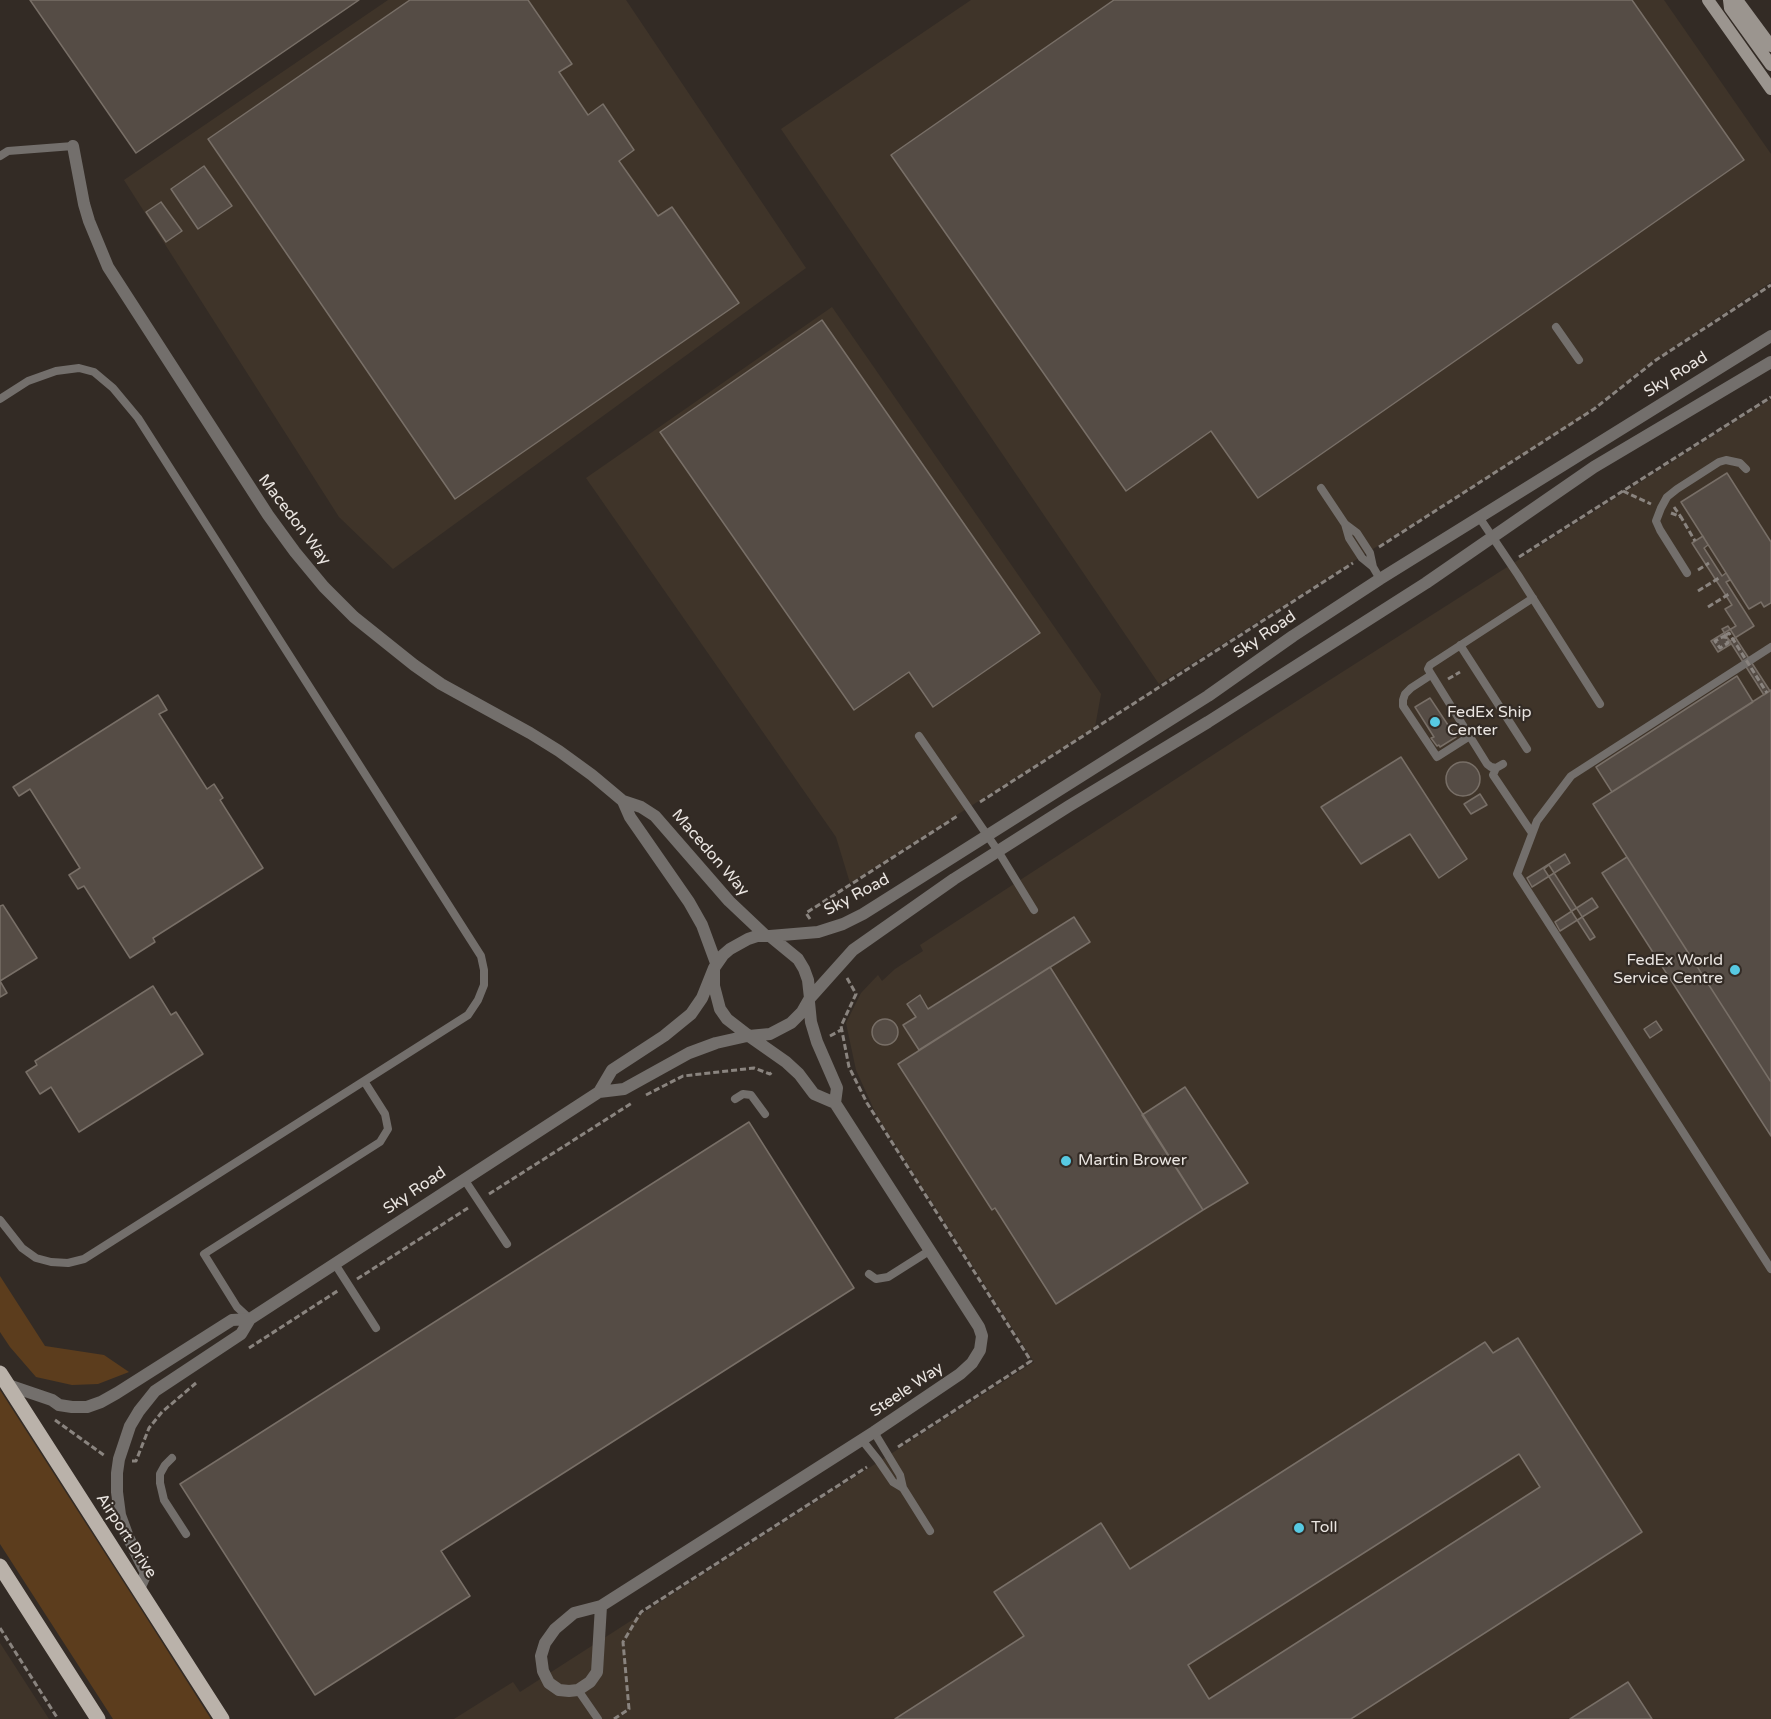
<!DOCTYPE html>
<style>
body{margin:0}
canvas{display:block;background:#332b25}
</style>
<canvas width="1771" height="1719"></canvas>
<script>
const context = document.querySelector('canvas').getContext('2d');
context.lineJoin = 'round';
function fillPath(path, color) { context.fillStyle = color; context.fill(path, 'evenodd'); }
const toPath = rows => new Path2D(rows.map(r => 'M' + r).join(''));
function strokePath(path, color, width, dash) { context.strokeStyle = color; context.lineWidth = width; context.lineCap = dash ? 'butt' : 'round'; context.setLineDash(dash || []); context.stroke(path); }
function write(font, color, halo, rows, align = 'center') {
  context.font = font + ' "Varela Round",sans-serif'; context.lineWidth = 4.5; context.setLineDash([]); context.textBaseline = 'middle'; context.strokeStyle = halo; context.fillStyle = color; for (const [text, x, y, turn = 0] of rows) {
    context.save(); context.translate(x, y); context.rotate((+turn || 0) * Math.PI / 180); context.textAlign = isNaN(turn) ? turn : align; if (halo) context.strokeText(text, 0, 0); context.fillText(text, 0, 0); context.restore();
  }
}
const built = toPath([
 [388,0,626,0,806,268,393,569,339,517,124,180],
 [971,0,1664,0,1771,154,1771,282,1655,359,1579,419,1159,684,781,129],
 [832,307,1101,694,1095,727,850,883,836,837,586,478],
 [1771,399,1771,1719,454,1719,513,1682,520,1692,1034,1362,876,1114,856,1070,846,1023,861,993,878,975,882,981,895,969,923,951,920,945,1256,727],
 [0,1643,49,1719,0,1719]
]);
const green = toPath([
 [0,1276,45,1346,104,1355,129,1372,98,1384,72,1385,36,1377,10,1347,0,1332],
 [0,1390,144,1614,211,1719,113,1719,0,1544]
]);
const building = toPath([
 [30,0,359,0,136,153,30,0],
 [410,0,528,0,572,64,559,72,588,115,603,104,634,150,619,161,658,216,672,207,739,303,455,499,208,139,410,0],
 [1114,0,1632,0,1744,160,1258,498,1211,431,1126,491,891,155,1114,0],
 [204,166,232,206,198,229,171,189,204,166],
 [161,202,182,231,166,242,146,212,161,202],
 [822,320,1040,633,933,707,909,672,854,710,660,432,822,320],
 [1727,473,1771,542,1771,603,1764,607,1761,602,1749,609,1681,502,1727,473],
 [1703,536,1708,545,1704,548,1722,576,1726,573,1730,580,1726,582,1754,626,1730,641,1724,633,1736,626,1725,609,1732,605,1692,543,1703,536],
 [1728,626,1770,691,1764,695,1722,629,1728,626],
 [1724,633,1731,644,1718,652,1711,641,1724,633],
 [1737,676,1753,702,1612,792,1596,767,1737,676],
 [1771,690,1771,1082,1593,804,1771,690],
 [158,695,167,710,159,714,207,789,214,784,223,798,220,800,263,868,153,938,155,942,130,958,84,886,78,889,69,875,80,868,30,789,19,796,13,787,158,695],
 [1430,698,1456,737,1440,747,1439,745,1437,746,1431,738,1434,737,1415,707,1430,698],
 [1401,757,1467,859,1439,878,1410,834,1361,864,1321,807,1401,757],
 '1446 779a17 17 0 1 1 34 0a17 17 0 1 1-34 0Z',
 [1480,794,1487,805,1471,814,1464,804,1480,794],
 [1565,854,1570,863,1532,887,1527,878,1565,854],
 [1627,857,1771,1082,1771,1136,1602,873,1627,857],
 [1549,865,1595,937,1590,940,1544,869,1549,865],
 [1592,898,1598,907,1560,931,1555,922,1592,898],
 [3,905,37,958,0,981,7,993,0,997,0,906,3,905],
 [1074,917,1090,942,919,1050,903,1025,916,1017,907,1004,920,995,928,1009,1074,917],
 [1050,967,1203,1210,1056,1304,995,1208,992,1210,898,1064,1050,967],
 [153,986,171,1015,176,1012,203,1054,79,1132,51,1087,40,1094,26,1072,37,1065,35,1061,153,986],
 '872 1032a13 13 0 1 1 26 0a13 13 0 1 1-26 0Z',
 [1656,1021,1662,1030,1650,1038,1644,1029,1656,1021],
 [1185,1087,1248,1183,1203,1210,1142,1115,1185,1087],
 [749,1122,854,1288,441,1551,470,1596,315,1695,180,1484,749,1122],
 [1518,1338,1642,1532,1351,1719,895,1719,1024,1636,994,1592,1101,1523,1130,1569,1485,1342,1493,1353,1518,1338],
 [1519,1454,1540,1487,1209,1699,1188,1665,1519,1454],
 [1628,1682,1652,1719,1570,1719,1628,1682]
]);
const path = toPath([
 [1623,491,1651,504],
 [1674,507,1681,517],
 [1671,513,1681,517,1695,541],
 [1379,547,1594,409,1656,360,1771,285],
 [1519,557,1771,397],
 [1698,570,1709,563],
 [1698,591,1719,578],
 [1708,607,1729,594],
 [1726,635,1715,641,1720,648,1728,643,1725,638,1727,637],
 [1448,679,1460,672],
 [980,802,1353,563],
 [810,919,806,913,959,815],
 [847,978,856,994,841,1026,849,1067,867,1103,1031,1361,898,1447],
 [830,1036,841,1030],
 [646,1095,683,1076,754,1068,770,1074,773,1071],
 [489,1194,632,1103],
 [357,1279,468,1208],
 [249,1348,339,1290],
 [55,1420,105,1456],
 [132,1461,136,1461,149,1428,162,1412,196,1383],
 [0,1628,58,1719],
 [614,1719,629,1709,623,1642,641,1612,867,1467]
]);
const lane = toPath([
 [0,156,8,151,73,146],
 [1556,327,1579,360],
 [0,399,28,381,56,371,79,368,94,372,113,388,138,418,481,956,484,970,484,985,478,1000,468,1015,84,1259,68,1263,51,1262,36,1258,22,1248,0,1220],
 [1321,488,1345,524,1357,533,1370,553,1373,567],
 [1479,517,1518,575,1600,704],
 [1345,524,1349,538,1362,558,1373,567,1380,579],
 [1687,573,1660,530,1656,521,1661,508,1667,497,1677,489,1719,462,1726,460,1740,463,1746,469],
 [1460,645,1527,749],
 [1771,647,1571,776,1537,821,1517,874,1771,1269],
 [1431,675,1411,688,1405,694,1403,700,1403,706,1437,757,1470,736],
 [919,736,998,851,1034,910],
 [1503,764,1496,768,1491,767,1487,764,1428,669,1430,665,1533,598],
 [1496,768,1493,775,1532,833],
 [735,1099,743,1094,751,1095,765,1114],
 [464,1179,507,1244],
 [335,1264,376,1328],
 [869,1274,876,1279,888,1277,929,1251],
 [250,1319,237,1307,204,1254,380,1142,388,1129,385,1114,364,1081],
 [874,1432,900,1475,903,1488,930,1531],
 [862,1440,878,1460,893,1482,903,1488],
 [172,1458,165,1465,160,1474,160,1483,164,1500,186,1534],
 [578,1690,598,1719]
]);
const street = toPath([
 [73,146,84,204,89,221,108,267,268,515,295,552,324,587,354,617,414,665,441,684,530,733,559,751,592,775,623,801,641,807,655,816,729,901,766,936],
 [623,801,630,817,689,902,702,925,716,963],
 [757,936,770,936,798,959,804,969,808,980,810,998,802,1012,791,1023,770,1034,749,1036,727,1019,720,1009,714,986,714,968,723,955,730,949,748,939,757,936],
 [770,936,818,932,843,924,863,914,1208,696,1293,636,1380,579,1771,336],
 [810,998,853,950,954,879,1069,806,1208,722,1426,583,1594,467,1771,362],
 [809,1002,811,1022,817,1042,837,1088,835,1103],
 [599,1092,624,1089,689,1053,716,1043,747,1036],
 [8,1385,52,1400,59,1405,72,1407,87,1407,101,1402,117,1393,232,1320,250,1319],
 [139,1589,146,1573,128,1537,120,1515,117,1492,117,1473,119,1459,130,1426,139,1411,155,1391,241,1334,250,1319,599,1092,612,1070,664,1036,691,1014,702,998,714,968],
 [601,1606,597,1672,590,1682,578,1690,569,1691,559,1690,549,1683,543,1671,541,1656,545,1643,555,1629,574,1613,601,1606,874,1432,960,1374,972,1363,980,1350,982,1336,979,1327,835,1103,814,1094,799,1074,786,1062,749,1036]
]);
const secondary = toPath([
 [1708,0,1771,89],
 [1729,0,1730,8,1771,65],
 [1737,0,1771,46]
]);
const primary = toPath([
 [0,1373,222,1719],
 [0,1566,98,1719]
]);
const pathBridge = toPath([
 [1726,635,1729,633,1767,693]
]);
const markers = [
 [1435,722,6,"#57c9e2"],
 [1735,970,6,"#57c9e2"],
 [1066,1161,6,"#57c9e2"],
 [1299,1528,6,"#57c9e2"]
];
const streetNames = [
 ["Sky Road",1676,375,-32],
 ["Macedon Way",294,520,53],
 ["Sky Road",1265,635,-34],
 ["Macedon Way",710,853,49],
 ["Sky Road",857,895,-28],
 ["Sky Road",415,1191,-34],
 ["Steele Way",907,1390,-34],
 ["Airport Drive",126,1536,57]
];
const poiNames = [
 ["FedEx Ship",1447,713],
 ["Center",1447,731],
 ["FedEx World",1723,961,"right"],
 ["Service Centre",1723,979,"right"],
 ["Martin Brower",1078,1161],
 ["Toll",1311,1528]
];
fillPath(built, '#3f3429');
fillPath(green, '#5c3d1d');
fillPath(building, '#554c45');
strokePath(building, '#786f67', 1.5);
strokePath(path, '#8a847f', 3, [6, 3]);
strokePath(lane, '#736f6c', 8);
strokePath(street, '#736f6c', 12);
strokePath(secondary, '#9b958f', 12);
strokePath(primary, '#bab2aa', 15);
strokePath(pathBridge, '#8a847f', 3, [6, 3]);
for (const [x, y, r, color] of markers) { const dot = new Path2D(); dot.arc(x, y, r, 0, 2 * Math.PI); context.fillStyle = color; context.fill(dot); strokePath(dot, '#332b25', 2); }
write('16px', '#eae5e1', '#332b25', streetNames);
write('16px', '#eae5e1', '#332b25', poiNames, 'left');
</script>
